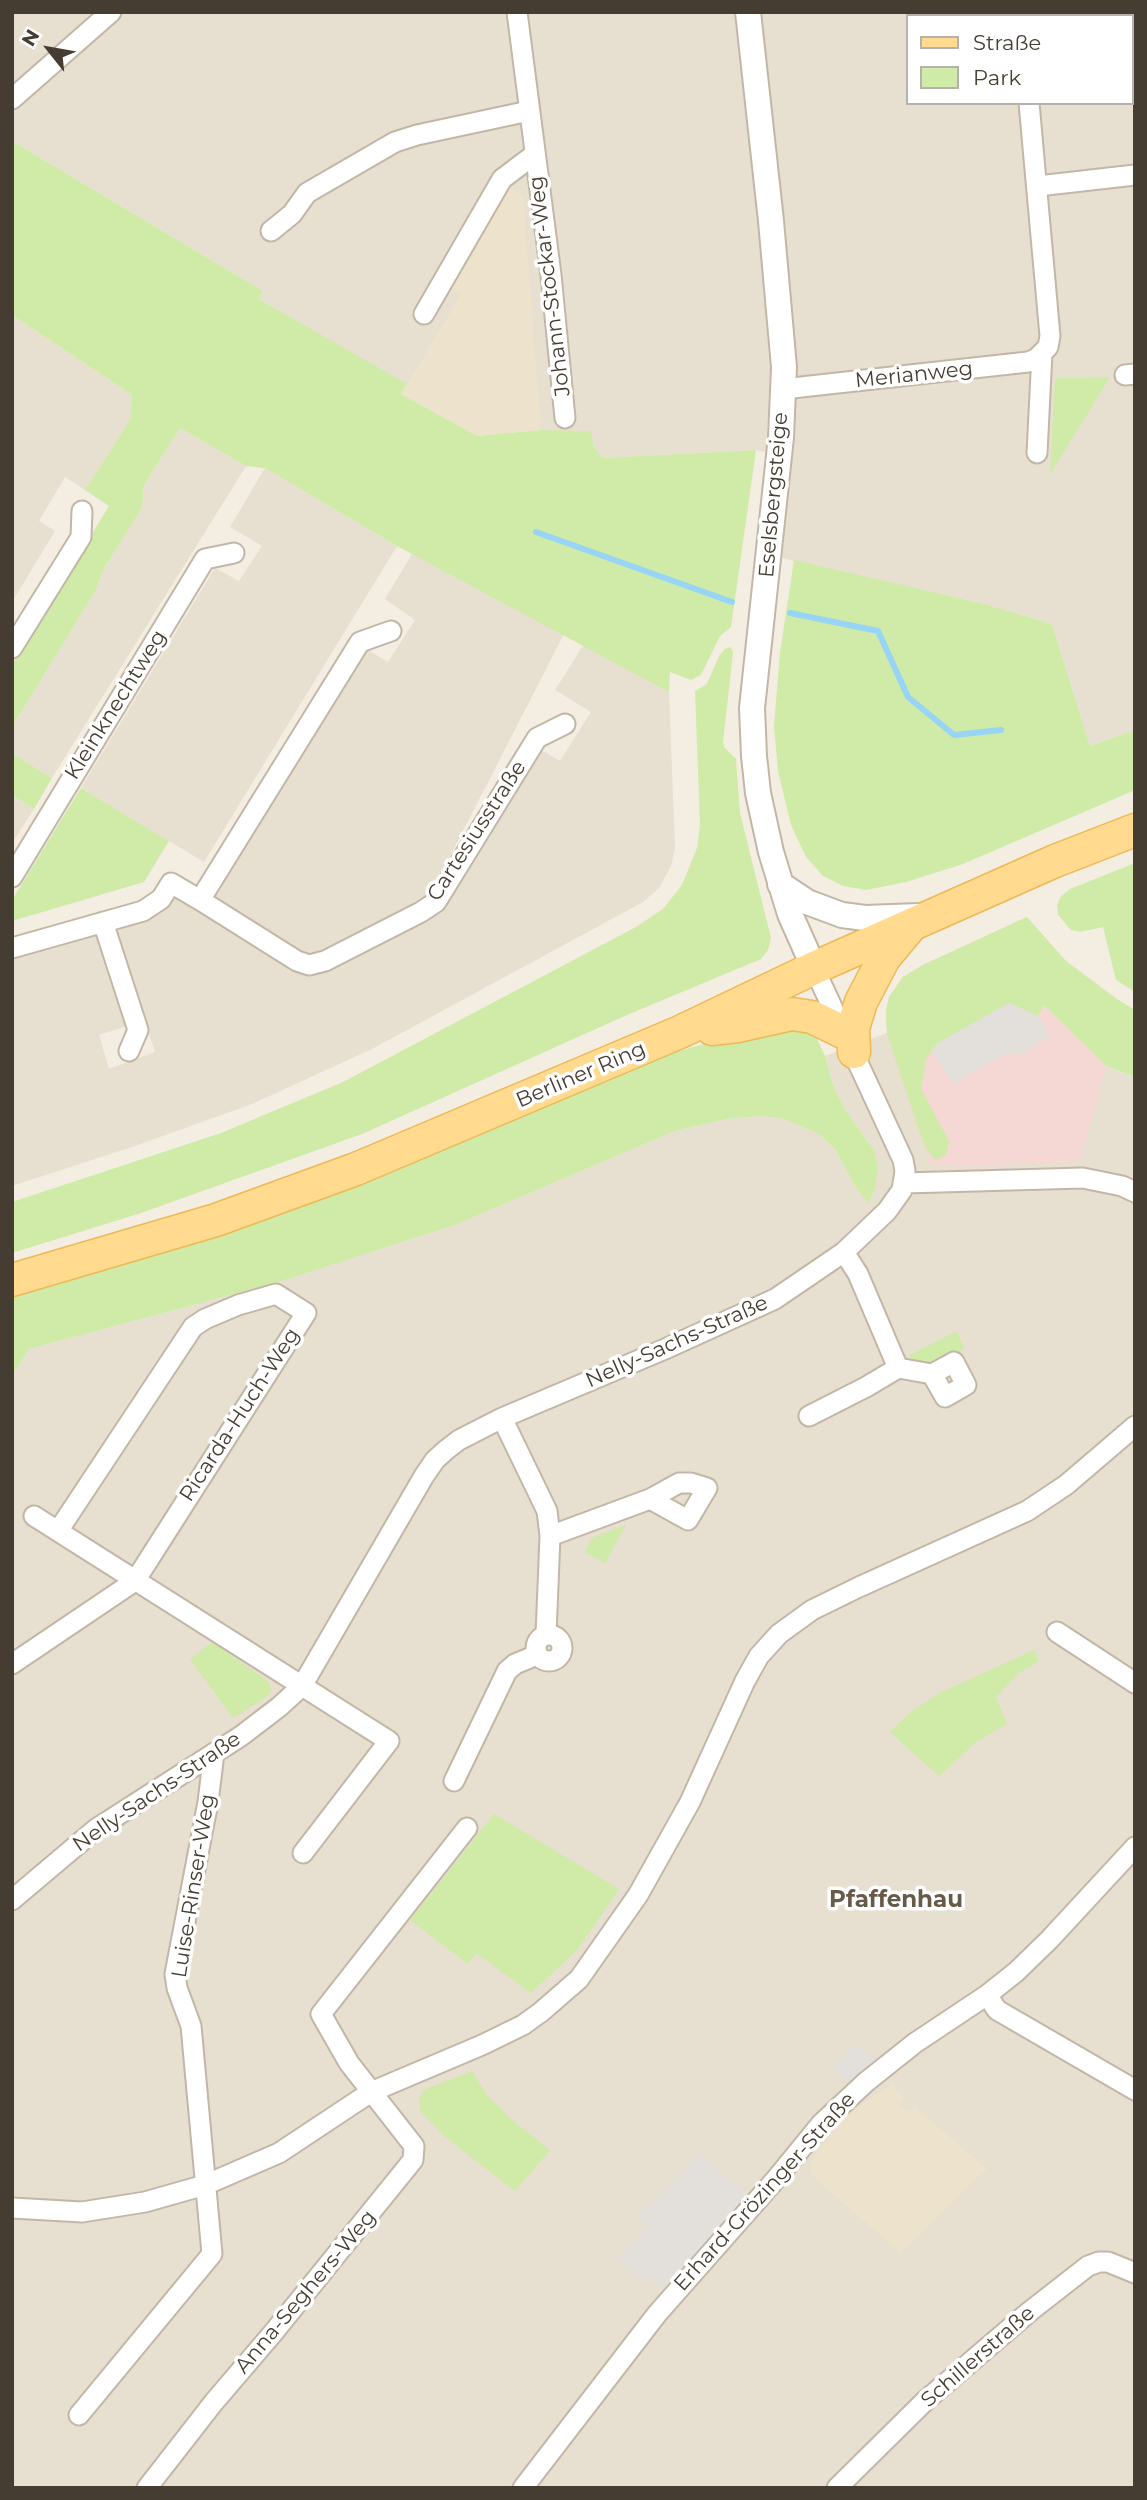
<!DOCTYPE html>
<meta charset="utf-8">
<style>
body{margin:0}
#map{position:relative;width:1147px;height:2500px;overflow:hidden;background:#f3ede2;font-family:Montserrat,sans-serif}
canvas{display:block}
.frame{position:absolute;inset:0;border:14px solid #453d32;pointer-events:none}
.legend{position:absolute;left:906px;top:14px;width:228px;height:91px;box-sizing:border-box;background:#fff;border:2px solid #b5b1ad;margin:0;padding:9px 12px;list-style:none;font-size:21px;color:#453d32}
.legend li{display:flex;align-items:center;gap:14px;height:35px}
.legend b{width:35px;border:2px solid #b5b1ad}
.north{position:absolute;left:14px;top:14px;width:70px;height:70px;-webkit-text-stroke:5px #fff;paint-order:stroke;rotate:301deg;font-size:19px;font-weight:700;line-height:28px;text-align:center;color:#453d32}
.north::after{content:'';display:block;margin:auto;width:24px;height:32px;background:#453d32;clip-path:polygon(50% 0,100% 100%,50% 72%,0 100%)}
</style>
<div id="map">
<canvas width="1147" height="2500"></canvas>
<div class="frame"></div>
<ul class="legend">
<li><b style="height:9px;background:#ffda8f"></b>Straße</li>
<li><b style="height:19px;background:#cfeba7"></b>Park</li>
</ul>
<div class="north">N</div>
</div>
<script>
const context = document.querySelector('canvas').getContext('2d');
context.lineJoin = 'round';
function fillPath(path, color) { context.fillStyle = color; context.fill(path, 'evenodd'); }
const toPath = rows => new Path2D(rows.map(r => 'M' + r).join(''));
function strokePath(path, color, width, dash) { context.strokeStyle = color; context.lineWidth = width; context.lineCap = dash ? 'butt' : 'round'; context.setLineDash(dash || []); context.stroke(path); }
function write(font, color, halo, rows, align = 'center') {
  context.font = font + ' Montserrat,sans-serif'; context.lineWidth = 7; context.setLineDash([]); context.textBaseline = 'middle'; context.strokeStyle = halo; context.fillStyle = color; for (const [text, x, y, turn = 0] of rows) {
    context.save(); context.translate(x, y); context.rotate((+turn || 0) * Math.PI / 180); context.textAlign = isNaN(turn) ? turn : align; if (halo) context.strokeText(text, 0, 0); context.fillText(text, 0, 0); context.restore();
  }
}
const residential = toPath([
 [12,12,734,12,758,222,770,368,766,452,756,450,601,458,593,444,541,430,407,385,259,299,263,291,12,141],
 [761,12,1135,12,1135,730,1090,746,1052,624,985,604,782,558,794,438,797,367,784,219],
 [907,16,1131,16,1131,103,907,103],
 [12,315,132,395,130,420,85,490,65,477,39,521,55,531,12,602],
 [180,428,246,466,52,778,12,753,12,727,96,590,103,570,142,508,144,485],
 [265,468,397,546,204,862,81,788,215,568,239,581,262,546,230,527],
 [412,554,564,634,427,901,317,960,306,957,212,899,361,646,388,662,415,620,385,599],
 [584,644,669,692,675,848,671,866,659,888,643,902,372,1049,252,1104,135,1146,12,1186,12,958,98,933,130,1025,99,1035,109,1069,155,1052,113,928,163,910,174,892,290,964,439,910,538,748,560,761,591,712,555,690],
 [12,795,34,809,12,843],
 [1027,917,1044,1005,1105,1066,1135,1077,1135,2488,12,2488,12,1375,29,1349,279,1282,455,1225,675,1131,727,1119,762,1116,784,1119,819,1134,835,1149,856,1188,868,1203,874,1150,846,1111,834,1088,825,1056,887,1033,886,1012,889,997,903,977,923,965]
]);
const education = toPath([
 [506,187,523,195,541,430,477,436,401,394,461,295,447,287],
 [892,2084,904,2098,899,2105,909,2112,915,2107,987,2169,901,2253,812,2176,809,2165,839,2123,851,2112]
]);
const medical = toPath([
 [1027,917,1044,1005,1106,1066,1081,1158,1079,1160,1066,1163,935,1166,929,1161,887,1033,886,1012,889,997,903,977,923,965]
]);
const green = toPath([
 [12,141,263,291,259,299,407,384,401,394,477,436,541,430,591,431,593,445,602,458,756,450,731,627,720,636,701,675,691,680,670,672,669,692,397,546,265,468,246,466,180,428,144,485,142,508,103,570,96,590,12,727,12,665,109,506,85,490,130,420,132,395,12,315],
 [1110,377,1050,474,1055,378],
 [794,560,985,604,1052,624,1090,746,1135,730,1135,790,963,864,906,882,866,890,843,886,823,876,806,857,791,825,778,771,774,726,780,653],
 [731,647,733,653,723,742,724,747,736,759,740,813,771,938,768,950,761,959,627,1015,362,1134,141,1213,12,1253,12,1202,221,1133,343,1082,636,927,663,909,682,885,697,848,700,825,695,691,707,684,719,656,725,649],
 [12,753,52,778,34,809,12,795],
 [81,788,169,841,144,882,12,921,12,900],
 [1135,863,1135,992,1116,980,1103,927,1080,932,1071,930,1058,915,1057,905,1061,896,1070,889],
 [1027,917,1066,961,1117,999,1135,1010,1135,1077,1106,1066,1044,1005,1038,1016,1009,1003,938,1043,926,1059,921,1089,949,1141,946,1155,935,1160,926,1149,918,1127,887,1033,886,1012,889,997,903,977,923,965],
 [786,1024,815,1035,825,1056,834,1088,846,1111,874,1150,878,1168,875,1188,868,1203,856,1188,835,1149,819,1134,784,1119,762,1116,727,1119,675,1131,455,1225,279,1282,29,1349,12,1375,12,1294,666,1055,762,1027],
 [957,1331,964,1349,927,1366,908,1356],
 [626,1525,605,1563,585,1552,592,1538],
 [212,1642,269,1682,271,1690,269,1695,233,1718,190,1659],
 [1034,1650,1039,1661,1019,1673,996,1697,1007,1724,976,1742,939,1776,890,1732,911,1712,940,1693],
 [494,1814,619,1889,577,1950,531,1993,476,1953,468,1964,410,1920],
 [472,2071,486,2094,512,2120,550,2150,515,2191,444,2136,421,2112,419,2100,424,2090]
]);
const parking = toPath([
 [1009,1003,1038,1016,1050,1036,1022,1054,1005,1054,953,1084,931,1050,938,1043],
 [856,2045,879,2060,850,2084,832,2067],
 [700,2153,749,2197,664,2290,650,2276,643,2281,618,2258,646,2227,638,2216]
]);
const stream = toPath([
 [536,532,732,602],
 [790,613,878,631,908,697,954,735,1001,730]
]);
const minor = toPath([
 [517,12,551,275,565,418],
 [1020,12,1020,16],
 [1075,16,1096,12],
 [12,99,111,12],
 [1038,186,1135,175],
 [271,231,292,214,307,193,395,142,417,135,529,111],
 [424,314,502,179,535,154],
 [1125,375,1135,374],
 [783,389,1028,362,1036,359,1048,347,1050,336,1029,103],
 [1037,453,1042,353],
 [12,648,81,537,82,511],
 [12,877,205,559,234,553],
 [200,900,297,961,309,965,325,961,421,912,436,902,537,738,565,724],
 [103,922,138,1030,129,1051],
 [12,948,143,911,161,899,171,883,200,900,360,642,391,631],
 [904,1183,1083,1178,1122,1186,1135,1192],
 [844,1252,858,1274,898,1368,932,1374,954,1362,966,1385,945,1397,932,1374],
 [809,1416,866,1387,898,1368],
 [502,1418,547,1511,550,1536,546,1635],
 [34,1516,389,1741,303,1853],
 [550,1536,650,1499,679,1483,691,1483,707,1488,688,1520,650,1499],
 [1057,1632,1135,1683],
 '536 1648a13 13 0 1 1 26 0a13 13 0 1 1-26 0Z',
 [12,1664,135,1581,306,1313,276,1294,238,1305,205,1319,193,1327,58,1531],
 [454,1781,507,1671,515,1664,537,1655],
 [12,1900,96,1829,241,1736,279,1707,302,1686,424,1476,435,1460,446,1450,459,1440,502,1418,665,1349,775,1299,844,1252,887,1211,902,1190,905,1171,903,1160,814,968],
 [987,1995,997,2010,1135,2090],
 [12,2208,82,2212,145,2202,205,2185,279,2153,371,2092,482,2045,523,2025,541,2012,579,1979,638,1895,690,1802,745,1681,759,1656,779,1634,812,1610,859,1587,1027,1511,1066,1485,1135,1426],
 [79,2415,212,2254,191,2026,177,1988,175,1974,208,1802,214,1753],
 [147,2488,214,2402,273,2333,413,2160,414,2146,349,2063,321,2014,467,1828],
 [523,2488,657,2314,776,2179,821,2124,866,2082,915,2043,987,1995,1016,1972,1049,1940,1135,1847],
 [837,2488,925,2401,1029,2312,1088,2266,1099,2262,1108,2262,1135,2273]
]);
const tertiary = toPath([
 [748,12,771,221,784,367,781,437,752,708,754,756,758,793,771,852,790,914,814,968],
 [780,884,807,902,842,915,865,918,919,916]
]);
const primary = toPath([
 [712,1029,738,1026,792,1014,812,1017,843,1032],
 [854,1052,853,1028,861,1002,884,958,909,928],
 [12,1280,216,1220,356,1169,680,1032,814,968,1055,861,1135,830]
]);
const streetNames = [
 ["Johann-Stockar-Weg",550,286,-97],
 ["Merianweg",914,375,-6],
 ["Eselsbergsteige",774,495,-85],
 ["Kleinknechtweg",116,705,-58],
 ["Cartesiusstraße",477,831,-57],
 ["Berliner Ring",581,1075,-23],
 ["Nelly-Sachs-Straße",677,1342,-24],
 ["Ricarda-Huch-Weg",240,1415,-57],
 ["Nelly-Sachs-Straße",157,1792,-34],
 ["Luise-Rinser-Weg",194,1886,-81],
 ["Erhard-Grözinger-Straße",765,2192,-48],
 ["Anna-Seghers-Weg",306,2292,-50],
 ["Schillerstraße",978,2357,-41]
];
const neighbourhoodNames = [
 ["Pfaffenhau",896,1900]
];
fillPath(residential, '#e7dfd0');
fillPath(education, '#ede2cb');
fillPath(medical, '#f5d7d4');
fillPath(green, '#cfeba7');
fillPath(parking, '#e3e0dc');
strokePath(stream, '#98d4f6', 6);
strokePath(minor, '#c2b7a7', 23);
strokePath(tertiary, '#c2b7a7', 28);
strokePath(primary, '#edb956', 35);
strokePath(minor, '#fff', 19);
strokePath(tertiary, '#fff', 24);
strokePath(primary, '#ffda8f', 32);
write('21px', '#453d32', '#fff', streetNames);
write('bold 23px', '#685a49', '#fff', neighbourhoodNames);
</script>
